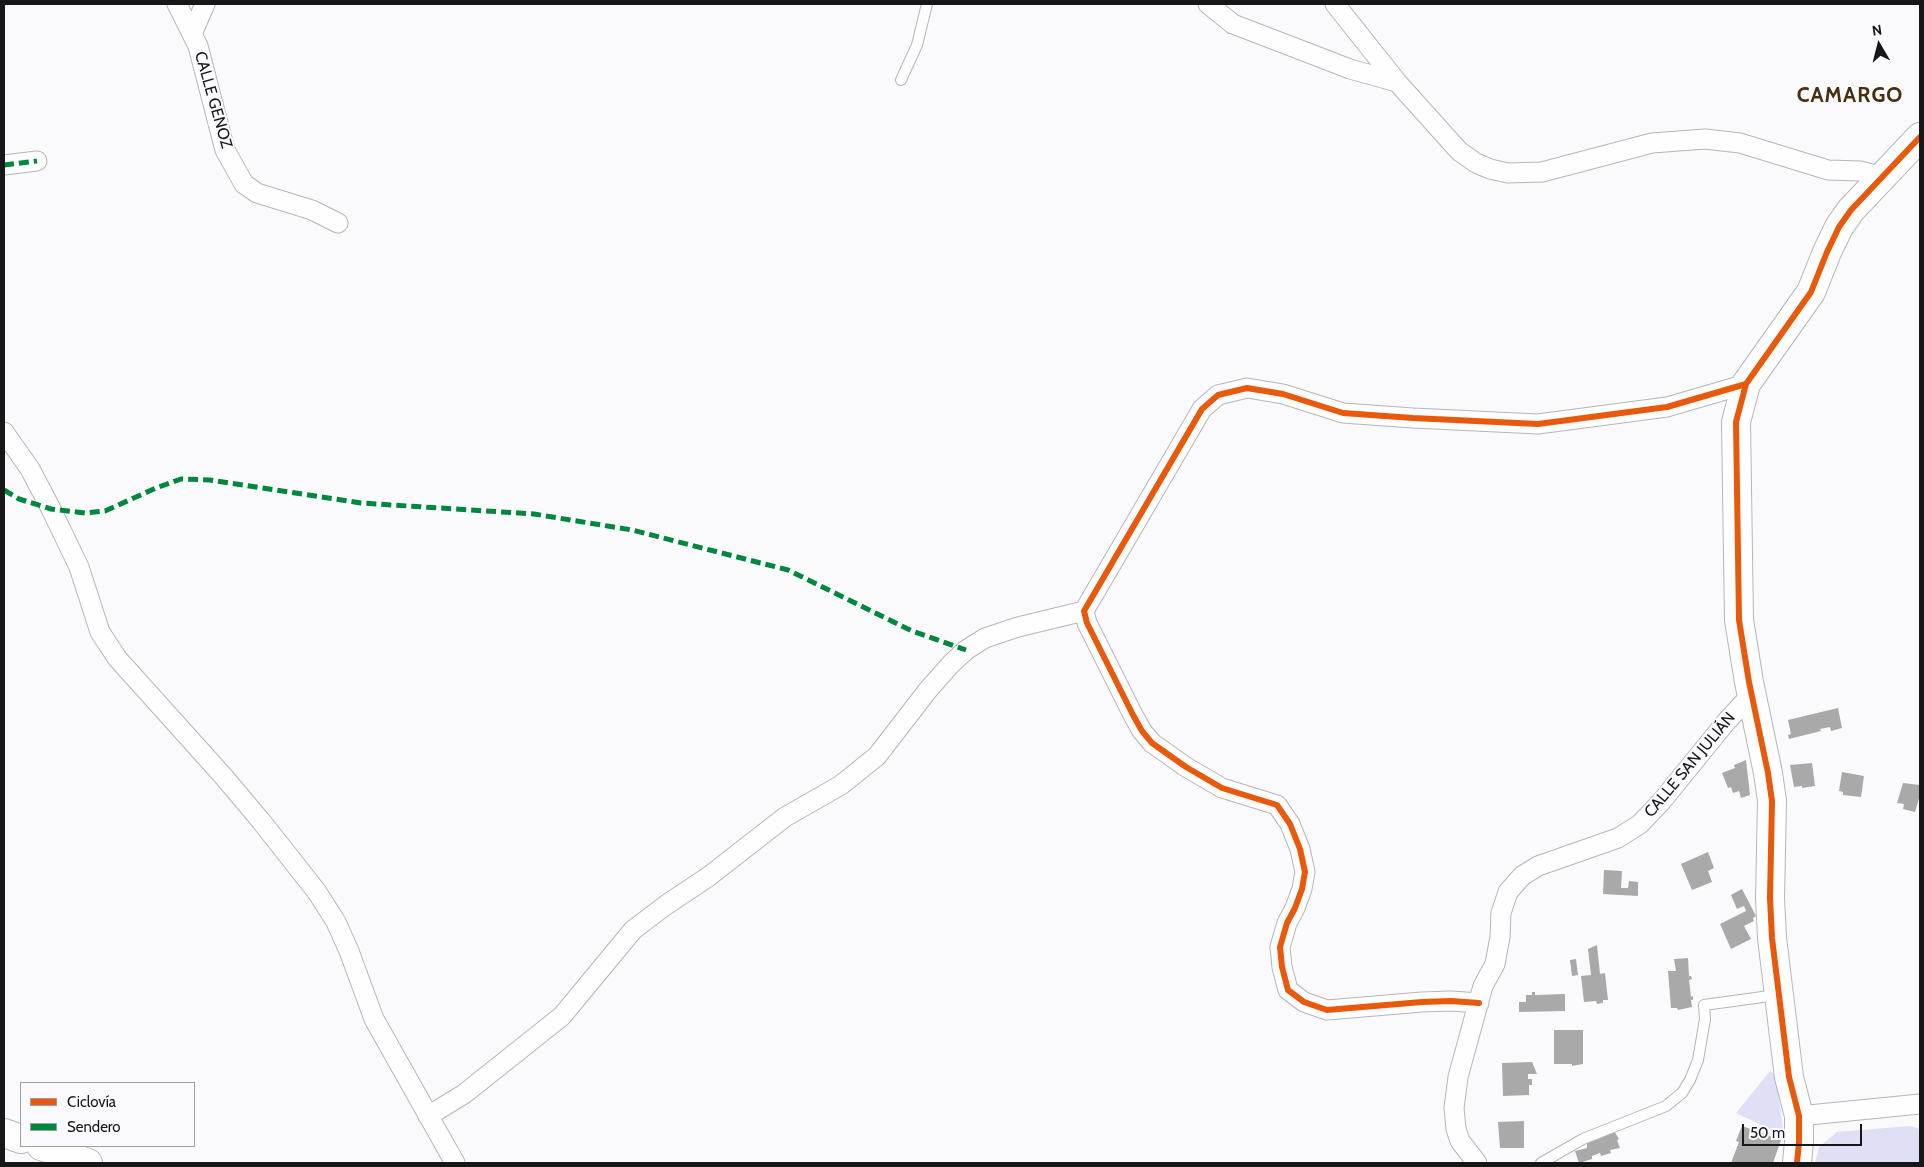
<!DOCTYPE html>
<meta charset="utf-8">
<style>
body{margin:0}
#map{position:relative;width:1924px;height:1167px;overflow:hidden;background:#fafafd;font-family:Cabin,sans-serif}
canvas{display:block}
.frame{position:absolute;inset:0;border:5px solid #171719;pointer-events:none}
.legend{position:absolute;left:20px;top:1082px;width:175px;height:65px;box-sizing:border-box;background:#f9f9fe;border:1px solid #9f9fa2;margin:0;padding:6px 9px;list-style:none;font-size:15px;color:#171719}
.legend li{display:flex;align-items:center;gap:10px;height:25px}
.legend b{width:25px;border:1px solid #9f9fa2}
.north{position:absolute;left:1854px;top:20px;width:50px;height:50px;-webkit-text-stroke:4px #f9f9fe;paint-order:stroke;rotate:352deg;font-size:14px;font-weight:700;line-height:20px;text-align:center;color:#171719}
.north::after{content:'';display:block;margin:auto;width:18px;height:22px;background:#171719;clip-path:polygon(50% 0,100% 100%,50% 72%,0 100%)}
.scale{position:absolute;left:1742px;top:1124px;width:120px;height:22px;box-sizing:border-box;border:2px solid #171719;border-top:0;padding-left:6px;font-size:15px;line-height:18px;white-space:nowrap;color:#171719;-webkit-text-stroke:4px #f9f9fe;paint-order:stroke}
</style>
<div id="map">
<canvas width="1924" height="1167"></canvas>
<div class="frame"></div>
<ul class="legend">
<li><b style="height:6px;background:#e8590c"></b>Ciclovía</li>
<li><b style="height:6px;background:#00873e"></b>Sendero</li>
</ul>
<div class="north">N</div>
<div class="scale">50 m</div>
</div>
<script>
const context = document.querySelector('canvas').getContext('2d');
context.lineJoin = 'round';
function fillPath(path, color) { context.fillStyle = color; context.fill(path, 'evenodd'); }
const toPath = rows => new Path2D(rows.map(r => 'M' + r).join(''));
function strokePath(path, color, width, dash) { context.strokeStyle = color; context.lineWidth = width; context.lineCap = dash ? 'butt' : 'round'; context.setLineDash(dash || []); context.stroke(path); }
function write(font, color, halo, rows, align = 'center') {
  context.font = font + ' Cabin,sans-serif'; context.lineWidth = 4; context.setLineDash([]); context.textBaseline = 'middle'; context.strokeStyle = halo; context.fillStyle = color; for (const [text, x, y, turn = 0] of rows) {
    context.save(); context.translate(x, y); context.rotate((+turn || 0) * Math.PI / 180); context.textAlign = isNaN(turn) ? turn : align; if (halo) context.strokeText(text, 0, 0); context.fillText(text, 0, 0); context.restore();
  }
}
const green = toPath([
 [1770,1071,1776,1076,1783,1129,1782,1135,1736,1113],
 [1910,1126,1920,1129,1920,1163,1815,1163,1819,1147,1837,1132]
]);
const building = toPath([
 [1838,708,1842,728,1831,731,1830,727,1820,729,1821,731,1789,739,1788,735,1791,734,1788,720],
 [1746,760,1750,795,1741,798,1739,791,1733,793,1731,787,1728,788,1722,773,1735,768,1734,765],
 [1812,763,1815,786,1802,788,1802,786,1794,787,1790,765],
 [1842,772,1864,776,1861,797,1843,795,1843,792,1839,791],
 [1903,783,1920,785,1920,795,1915,812,1903,809,1904,804,1897,803],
 [1708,852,1714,868,1708,871,1712,882,1692,890,1681,864],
 [1604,870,1622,871,1621,888,1628,888,1629,881,1638,882,1638,896,1603,894],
 [1742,889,1756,916,1753,918,1754,921,1744,926,1751,939,1731,949,1720,924,1746,911,1744,906,1737,909,1731,895],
 [1597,945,1600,974,1605,973,1608,1000,1603,1000,1603,1003,1597,1004,1596,1001,1584,1002,1581,976,1591,975,1588,949],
 [1688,958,1689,976,1691,976,1692,979,1689,980,1691,997,1693,996,1693,1000,1691,1000,1692,1007,1678,1010,1677,1008,1671,1008,1668,971,1676,971,1674,959],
 [1576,959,1578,975,1572,976,1570,960],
 [1532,992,1535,992,1535,995,1565,994,1565,1011,1519,1012,1519,1002,1526,1002,1526,995,1532,995],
 [1554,1030,1583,1030,1583,1064,1572,1066,1572,1064,1554,1064],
 [1532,1062,1537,1074,1528,1074,1528,1079,1532,1079,1532,1085,1529,1085,1529,1095,1503,1096,1502,1063],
 [1524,1121,1524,1148,1500,1148,1498,1122],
 [1742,1126,1781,1140,1773,1163,1731,1163,1739,1142,1736,1141],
 [1614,1131,1619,1139,1617,1140,1620,1148,1610,1150,1611,1153,1601,1156,1600,1153,1592,1156,1592,1159,1579,1163,1575,1151,1587,1148,1587,1139]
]);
const lane = toPath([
 [901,80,917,45,927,4],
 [1541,1163,1583,1139,1666,1106,1682,1093,1690,1080,1698,1060,1705,1019,1704,1005,1777,995]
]);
const street = toPath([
 [177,4,198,46,225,150,244,184,257,193,312,210,338,223],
 [1208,4,1233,24,1350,69,1397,82],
 [1335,4,1397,82,1459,151,1476,163,1490,169,1508,173,1542,172,1652,143,1705,139,1740,143,1828,170,1860,171,1883,177],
 [192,34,205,4],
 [4,165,37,161],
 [4,432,30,469,51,509,79,567,100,632,117,658,224,777,261,821,317,892,336,922,349,951,374,1019,455,1163],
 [1479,1003,1451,1001,1422,1002,1327,1010,1304,1002,1288,990,1282,967,1280,947,1287,923,1295,908,1302,889,1305,872,1300,849,1290,824,1277,805,1222,788,1186,767,1152,743,1142,731,1133,715,1087,623,1084,611,1202,409,1218,395,1247,388,1283,394,1343,413,1413,418,1538,424,1667,407,1746,384],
 [428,1116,464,1094,562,1016,633,930,666,905,708,877,785,817,841,785,877,756,928,690,951,664,966,650,985,638,1018,627,1084,611],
 [1799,1116,1920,1104],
 [1477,1163,1460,1141,1456,1129,1454,1108,1458,1077,1483,986,1495,964,1500,937,1501,913,1508,892,1522,876,1538,866,1618,838,1640,824,1661,802,1726,722,1752,694]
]);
const secondary = toPath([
 [4,1133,21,1139],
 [41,1146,88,1163],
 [1797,1163,1799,1142,1799,1116,1789,1077,1772,938,1770,898,1772,801,1768,773,1749,682,1739,620,1736,422,1746,384,1811,292,1827,252,1839,227,1851,210,1920,137]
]);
const quiet = toPath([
 [4,165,37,161],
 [4,490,19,499,51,509,85,513,105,511,156,488,181,479,210,480,361,503,534,514,632,530,788,570,912,631,966,650]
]);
const cycleway = toPath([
 [1479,1003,1451,1001,1422,1002,1327,1010,1304,1002,1288,990,1282,967,1280,947,1287,923,1295,908,1302,889,1305,872,1300,849,1290,824,1277,805,1222,788,1186,767,1152,743,1142,731,1133,715,1087,623,1084,611,1202,409,1218,395,1247,388,1283,394,1343,413,1413,418,1538,424,1667,407,1746,384],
 [1797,1163,1799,1142,1799,1116,1789,1077,1772,938,1770,898,1772,801,1768,773,1749,682,1739,620,1736,422,1746,384,1811,292,1827,252,1839,227,1851,210,1920,137]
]);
const streetNames = [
 ["CALLE GENOZ",213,100,74],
 ["CALLE SAN JULIÁN",1690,765,-50]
];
const districtNames = [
 ["CAMARGO",1850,96]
];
fillPath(green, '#dfdff5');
fillPath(building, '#a9a9aa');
strokePath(lane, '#b6b6b8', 12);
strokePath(street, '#b6b6b8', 21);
strokePath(secondary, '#b6b6b8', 30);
strokePath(lane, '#fefeff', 10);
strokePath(street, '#fefeff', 19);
strokePath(secondary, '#fefeff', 28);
strokePath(quiet, '#00873e', 5, [10, 5]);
strokePath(cycleway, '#e8590c', 6);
write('16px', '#171719', '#f9f9fe', streetNames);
context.letterSpacing = '1px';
write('bold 21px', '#47310c', '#f9f9fe', districtNames);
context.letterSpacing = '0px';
</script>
